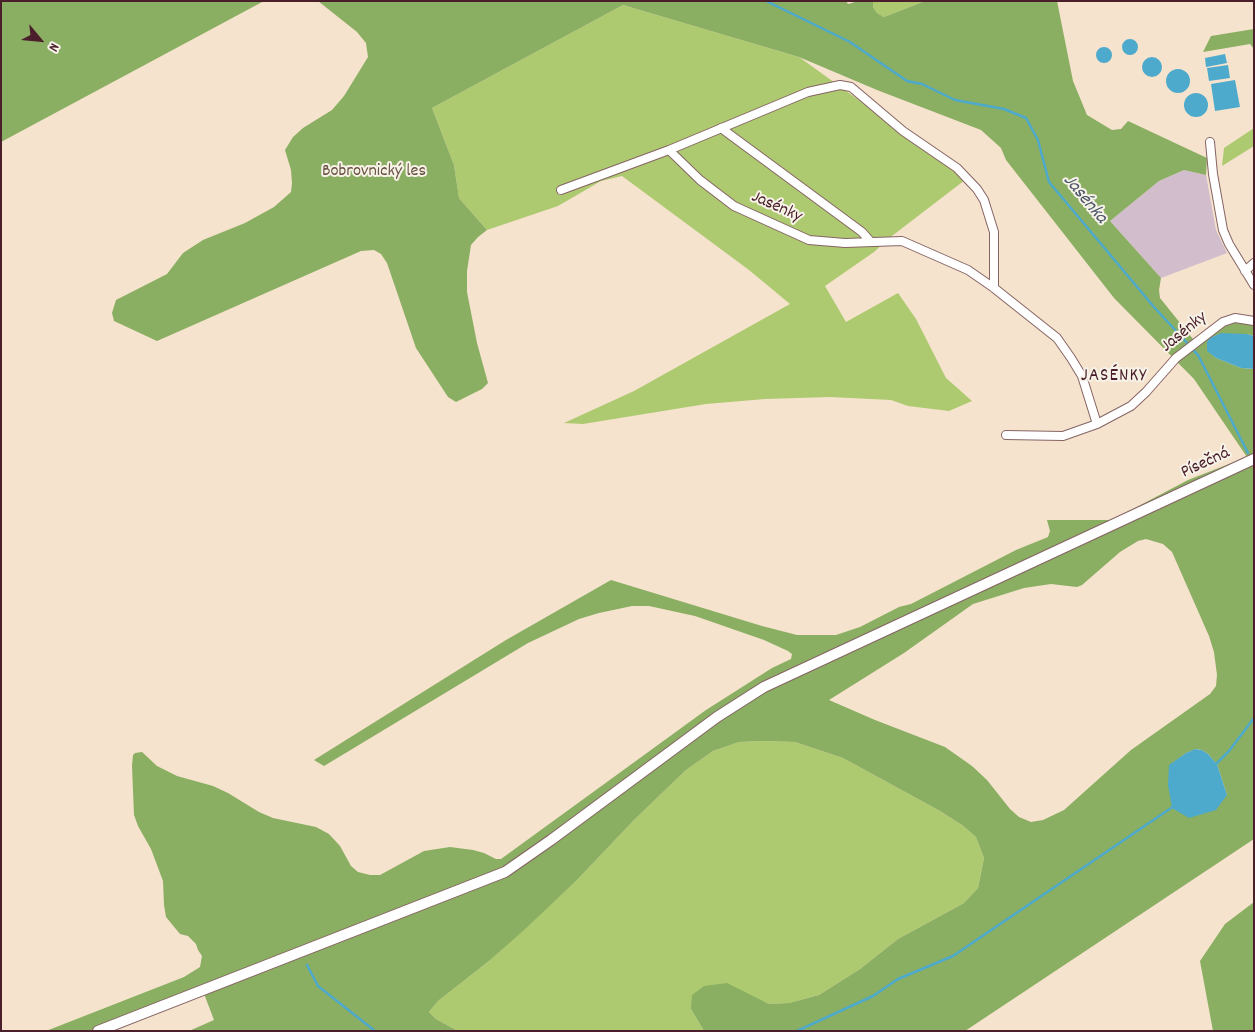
<!DOCTYPE html>
<meta charset="utf-8">
<style>
body{margin:0}
#map{position:relative;width:1255px;height:1032px;overflow:hidden;background:#f5e3cd;font-family:Dekko,sans-serif}
canvas{display:block}
.frame{position:absolute;inset:0;border:2px solid #4a1f2b;pointer-events:none}
.north{position:absolute;left:15px;top:15px;width:50px;height:50px;-webkit-text-stroke:4px #f7f3e8;paint-order:stroke;rotate:118deg;font-size:14px;font-weight:700;line-height:20px;text-align:center;color:#4a1f2b}
.north::after{content:'';display:block;margin:auto;width:18px;height:22px;background:#4a1f2b;clip-path:polygon(50% 0,100% 100%,50% 72%,0 100%)}
</style>
<div id="map">
<canvas width="1255" height="1032"></canvas>
<div class="frame"></div>
<div class="north">N</div>
</div>
<script>
const context = document.querySelector('canvas').getContext('2d');
context.lineJoin = 'round';
function fillPath(path, color) { context.fillStyle = color; context.fill(path, 'evenodd'); }
const toPath = rows => new Path2D(rows.map(r => 'M' + r).join(''));
function strokePath(path, color, width, dash) { context.strokeStyle = color; context.lineWidth = width; context.lineCap = dash ? 'butt' : 'round'; context.setLineDash(dash || []); context.stroke(path); }
function write(font, color, halo, rows, align = 'center') {
  context.font = font + ' Dekko,sans-serif'; context.lineWidth = 4; context.setLineDash([]); context.textBaseline = 'middle'; context.strokeStyle = halo; context.fillStyle = color; for (const [text, x, y, turn = 0] of rows) {
    context.save(); context.translate(x, y); context.rotate((+turn || 0) * Math.PI / 180); context.textAlign = isNaN(turn) ? turn : align; if (halo) context.strokeText(text, 0, 0); context.fillText(text, 0, 0); context.restore();
  }
}
const industrial = toPath([
 [1184,170,1206,175,1216,230,1227,253,1161,278,1110,221,1159,181]
]);
const green = toPath([
 [873,1,925,1,884,17,877,13,873,7],
 [623,5,799,57,956,170,965,180,888,239,874,252,825,286,846,322,898,293,916,319,946,378,972,401,949,411,908,406,891,400,830,397,765,399,706,404,583,424,564,423,634,391,790,304,749,270,622,176,601,181,558,206,487,230,459,198,454,165,432,108],
 [1254,128,1254,146,1222,166,1224,148],
 [763,741,795,742,843,758,940,811,962,825,976,837,984,858,978,888,964,903,898,939,860,969,819,995,789,1003,769,1004,753,997,691,1009,704,1031,458,1031,436,1019,429,1012,438,1001,489,961,577,880,634,820,686,770,713,751,739,742]
]);
const forest = toPath([
 [1,1,264,1,1,142],
 [318,1,846,1,848,4,855,2,873,1,873,7,877,13,884,17,925,1,1057,1,1073,81,1087,115,1112,130,1121,129,1128,121,1207,158,1206,175,1184,170,1159,181,1110,221,1161,278,1159,290,1160,298,1193,339,1239,321,1254,326,1254,336,1247,334,1207,342,1207,350,1216,358,1241,368,1254,369,1254,839,965,1031,704,1031,691,1009,692,995,704,986,727,983,769,1004,789,1003,819,995,860,969,898,939,964,903,978,888,984,858,976,837,962,825,940,811,843,758,795,742,763,741,739,742,713,751,686,770,634,820,577,880,524,930,489,961,438,1001,429,1012,436,1019,458,1031,189,1031,214,1020,203,991,98,1031,46,1031,184,977,200,967,202,956,198,950,196,944,188,936,180,934,166,917,164,905,163,881,151,849,138,826,134,815,132,766,133,755,135,753,142,752,157,766,177,776,213,786,228,793,259,812,273,818,316,827,329,834,340,846,351,866,358,872,370,875,380,875,424,851,450,847,473,850,484,853,496,859,501,859,706,710,772,668,791,659,792,654,788,651,764,640,695,616,649,606,632,606,599,613,579,619,528,643,324,766,314,760,506,640,611,580,762,626,797,635,836,635,860,627,899,607,911,604,1016,550,1048,537,1050,531,1047,520,1112,520,1188,480,1247,457,1194,379,1114,298,1006,160,1001,148,981,130,877,90,799,57,623,5,432,108,454,165,459,198,487,230,478,237,471,245,467,271,467,292,477,343,488,383,482,389,456,402,448,397,416,348,387,263,381,254,374,250,361,251,157,341,114,321,112,313,116,300,167,274,183,253,203,240,245,223,274,207,291,192,292,183,291,170,285,150,293,137,303,128,332,110,344,96,368,57,366,43,357,32],
 [1146,539,1163,544,1172,552,1209,636,1214,652,1217,675,1216,686,1210,694,1131,750,1064,810,1043,820,1031,822,1019,817,1010,809,987,780,972,766,945,747,875,720,829,700,904,653,973,604,1024,588,1051,584,1077,587,1082,585,1120,552,1138,541],
 [1196,749,1202,750,1208,754,1217,764,1227,795,1169,766,1186,753],
 [1254,29,1254,49,1250,44,1203,52,1211,36],
 [1254,902,1254,1031,1213,1031,1200,961,1225,924]
]);
const water = toPath([
 '1122 47a8 8 0 1 1 16 0a8 8 0 1 1-16 0Z',
 '1096 55a8 8 0 1 1 16 0a8 8 0 1 1-16 0Z',
 [1225,54,1227,63,1206,67,1205,58],
 '1142 67a10 10 0 1 1 20 0a10 10 0 1 1-20 0Z',
 [1228,65,1230,78,1209,81,1207,68],
 '1166 81a12 12 0 1 1 24 0a12 12 0 1 1-24 0Z',
 [1235,80,1240,107,1215,111,1211,84],
 '1184 105a12 12 0 1 1 24 0a12 12 0 1 1-24 0Z',
 [1221,333,1247,334,1254,336,1254,369,1241,368,1216,358,1207,351,1207,342,1210,338],
 [1195,749,1202,750,1208,754,1217,764,1227,795,1216,810,1189,818,1172,808,1168,785,1169,765,1186,753]
]);
const stream = toPath([
 [766,1,850,42,907,81,922,84,955,100,1004,109,1026,118,1038,140,1049,182,1154,307,1189,345],
 [1192,349,1198,355,1248,453],
 [1215,765,1229,751,1254,718],
 [307,965,318,986,375,1031],
 [797,1031,873,996,898,979,953,956,1174,806]
]);
const minor = toPath([
 [721,128,862,232,870,241],
 [1210,142,1213,174,1223,230,1229,244,1254,285],
 [669,150,808,92,840,85,851,87,903,131,957,168,977,189,984,200,994,232,994,288],
 [561,190,669,150,700,180,734,206,809,240,845,243,902,241,968,270,994,288,1057,338,1071,358,1082,376,1097,424,1131,406,1146,392,1176,358,1223,322,1235,318,1254,321],
 [1245,271,1254,263],
 [1006,435,1063,436,1097,424]
]);
const tertiary = toPath([
 [98,1031,505,872,551,840,717,717,764,687,1254,459]
]);
const parkNames = [
 ["Bobrovnický les",374,173]
];
const streetNames = [
 ["Jasénky",776,208,24],
 ["Jasénky",1185,333,-39],
 ["Písečná",1206,464,-25]
];
const waterNames = [
 ["Jasénka",1084,200,50]
];
const neighbourhoodNames = [
 ["JASÉNKY",1114,377]
];
fillPath(industrial, '#d1bdcb');
fillPath(green, '#aeca70');
fillPath(forest, '#8aae62');
fillPath(water, '#4eaacc');
strokePath(stream, '#4eaacc', 2.5);
strokePath(minor, '#866464', 10);
strokePath(tertiary, '#866464', 12);
strokePath(minor, '#fff', 8);
strokePath(tertiary, '#fff', 10);
write('18px', '#685240', '#f7f3e8', parkNames);
write('18px', '#4a1f2b', '#f7f3e8', streetNames);
write('italic 19px', '#4c576b', '#f7f3e8', waterNames);
context.letterSpacing = '1px';
write('19px', '#4a1f2b', '#f7f3e8', neighbourhoodNames);
context.letterSpacing = '0px';
</script>
